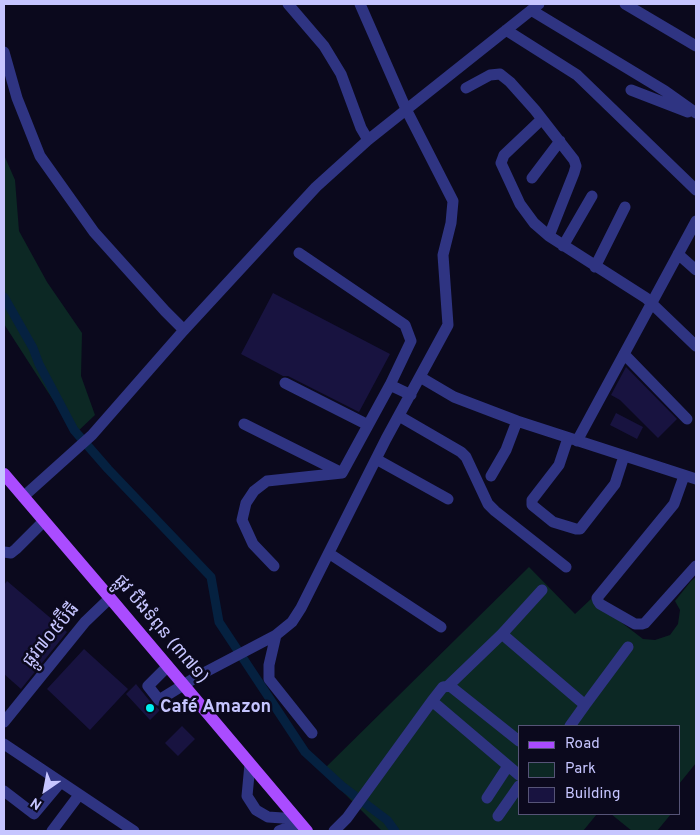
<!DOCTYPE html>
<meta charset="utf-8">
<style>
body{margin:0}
#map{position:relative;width:700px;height:835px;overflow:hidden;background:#0b091d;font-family:Overpass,sans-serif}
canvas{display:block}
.frame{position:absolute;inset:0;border:5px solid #c6c5ff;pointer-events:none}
.legend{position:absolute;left:518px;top:725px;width:162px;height:90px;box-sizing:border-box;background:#0b091d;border:1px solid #565477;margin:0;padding:6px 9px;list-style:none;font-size:15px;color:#c6c5ff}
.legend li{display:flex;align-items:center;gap:10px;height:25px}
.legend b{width:25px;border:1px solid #565477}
.north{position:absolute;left:20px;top:765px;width:50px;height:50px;-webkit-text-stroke:4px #0b091d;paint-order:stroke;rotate:213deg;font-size:14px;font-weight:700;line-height:20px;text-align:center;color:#c6c5ff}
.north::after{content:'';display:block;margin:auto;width:18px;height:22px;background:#c6c5ff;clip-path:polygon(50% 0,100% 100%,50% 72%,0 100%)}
</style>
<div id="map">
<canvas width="700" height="835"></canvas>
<div class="frame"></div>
<ul class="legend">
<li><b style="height:6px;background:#aa4cff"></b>Road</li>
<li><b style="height:14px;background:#0c2824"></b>Park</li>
<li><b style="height:14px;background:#181340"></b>Building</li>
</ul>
<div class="north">N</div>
</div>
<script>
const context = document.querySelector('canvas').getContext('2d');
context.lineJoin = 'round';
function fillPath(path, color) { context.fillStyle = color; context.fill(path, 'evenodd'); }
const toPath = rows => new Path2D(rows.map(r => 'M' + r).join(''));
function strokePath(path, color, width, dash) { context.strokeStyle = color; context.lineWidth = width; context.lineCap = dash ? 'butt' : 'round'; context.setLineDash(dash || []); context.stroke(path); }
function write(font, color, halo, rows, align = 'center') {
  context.font = font + ' Overpass,"Noto Sans Khmer",sans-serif'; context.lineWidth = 5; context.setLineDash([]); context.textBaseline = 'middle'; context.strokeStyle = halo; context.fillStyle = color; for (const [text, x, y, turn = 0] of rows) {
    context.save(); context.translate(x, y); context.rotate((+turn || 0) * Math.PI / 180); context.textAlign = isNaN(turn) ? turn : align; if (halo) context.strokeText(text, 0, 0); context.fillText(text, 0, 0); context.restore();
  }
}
const green = toPath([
 [4,155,15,180,19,231,47,282,82,333,81,376,95,415,75,434,4,324],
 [529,567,575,614,591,599,643,639,655,640,670,635,678,624,680,610,675,601,691,581,696,577,696,763,679,784,679,726,519,726,519,814,597,814,583,831,382,831,322,771],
 [611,814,671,814,657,831,632,831]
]);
const canal = toPath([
 [4,297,33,348,39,364,74,430,108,469,211,577,219,622,305,752,342,786,387,820,395,831]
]);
const building = toPath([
 [273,293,390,354,359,412,288,376,283,376,241,354],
 [626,367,677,419,658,438,620,400,611,395],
 [616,413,643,427,637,439,610,425],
 [7,581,67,632,21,689,4,674,4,585],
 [84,649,128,689,90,730,47,689],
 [136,684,153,705,160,710,150,720,126,694],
 [182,726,195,739,178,756,165,743]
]);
const minor = toPath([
 [288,4,324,46,341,74,361,128,368,140],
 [625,4,696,46],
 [531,10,665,91,696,113],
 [506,30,577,75,696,190],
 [4,52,17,98,40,156,94,232,165,311,184,330],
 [466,88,490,75,500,74,510,82,535,110,574,160,576,166,574,173,549,236],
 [631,90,688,112],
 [542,119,504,155,501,163,520,204,534,223,549,236,646,298,696,346],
 [532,178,560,141],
 [563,246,592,196],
 [678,254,696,270],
 [595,267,625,207],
 [624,354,687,419],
 [420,377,454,397,517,421,696,479],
 [285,383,368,425],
 [390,385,411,395],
 [399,416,461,452,466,457,488,504,495,511,566,567],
 [244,424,342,473],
 [568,438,559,465,532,500,532,505,553,522,576,529,580,529,615,484,624,456],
 [577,441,696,221],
 [376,459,448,499],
 [491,476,506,450,517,421],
 [684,476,674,504,597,598,598,601,600,604,635,624,642,624,645,623,696,566],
 [23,497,92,435,184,330,316,187,368,140,539,4],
 [4,552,11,553,16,549,44,521],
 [330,554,441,627],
 [274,566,253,544,242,520,246,503,254,491,267,481,342,473,390,385,411,341,405,325,299,253],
 [502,634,585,705,628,647],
 [276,635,269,665,269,679,312,733],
 [168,666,148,686,159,700,198,676,276,635,292,622,301,608,386,439,448,325,443,255,451,223,453,201,406,109,360,4],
 [448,686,502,634,542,590],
 [432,701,443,687,450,686,519,741],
 [4,722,85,622,110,598],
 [570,726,585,705],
 [4,744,134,831],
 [250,764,247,796,256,810,268,817,297,819],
 [4,791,34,814,60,783],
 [487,798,508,766],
 [498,816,519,786],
 [52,831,79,795],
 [279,831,300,823],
 [334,831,347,818,432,701,519,775]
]);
const major = toPath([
 [4,474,110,598,307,831]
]);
const markers = [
 [150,708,5,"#00f0ef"]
];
const streetNames = [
 ["ផ្លូវ បឹងទំពុន (៣៧១)",160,630,50],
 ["ផ្លូវ៧០៥ប៊ីធី",52,636,-50]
];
const poiNames = [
 ["Café Amazon",160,708]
];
fillPath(green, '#0c2824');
strokePath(canal, '#052140', 9);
fillPath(building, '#181340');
strokePath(minor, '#2f3482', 11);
strokePath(major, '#aa4cff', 12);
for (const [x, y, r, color] of markers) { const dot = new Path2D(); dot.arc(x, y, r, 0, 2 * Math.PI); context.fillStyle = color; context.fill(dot); strokePath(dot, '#0b091d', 2); }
write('18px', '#c6c5ff', '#0b091d', streetNames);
write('bold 18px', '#c6c5ff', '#0b091d', poiNames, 'left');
</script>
